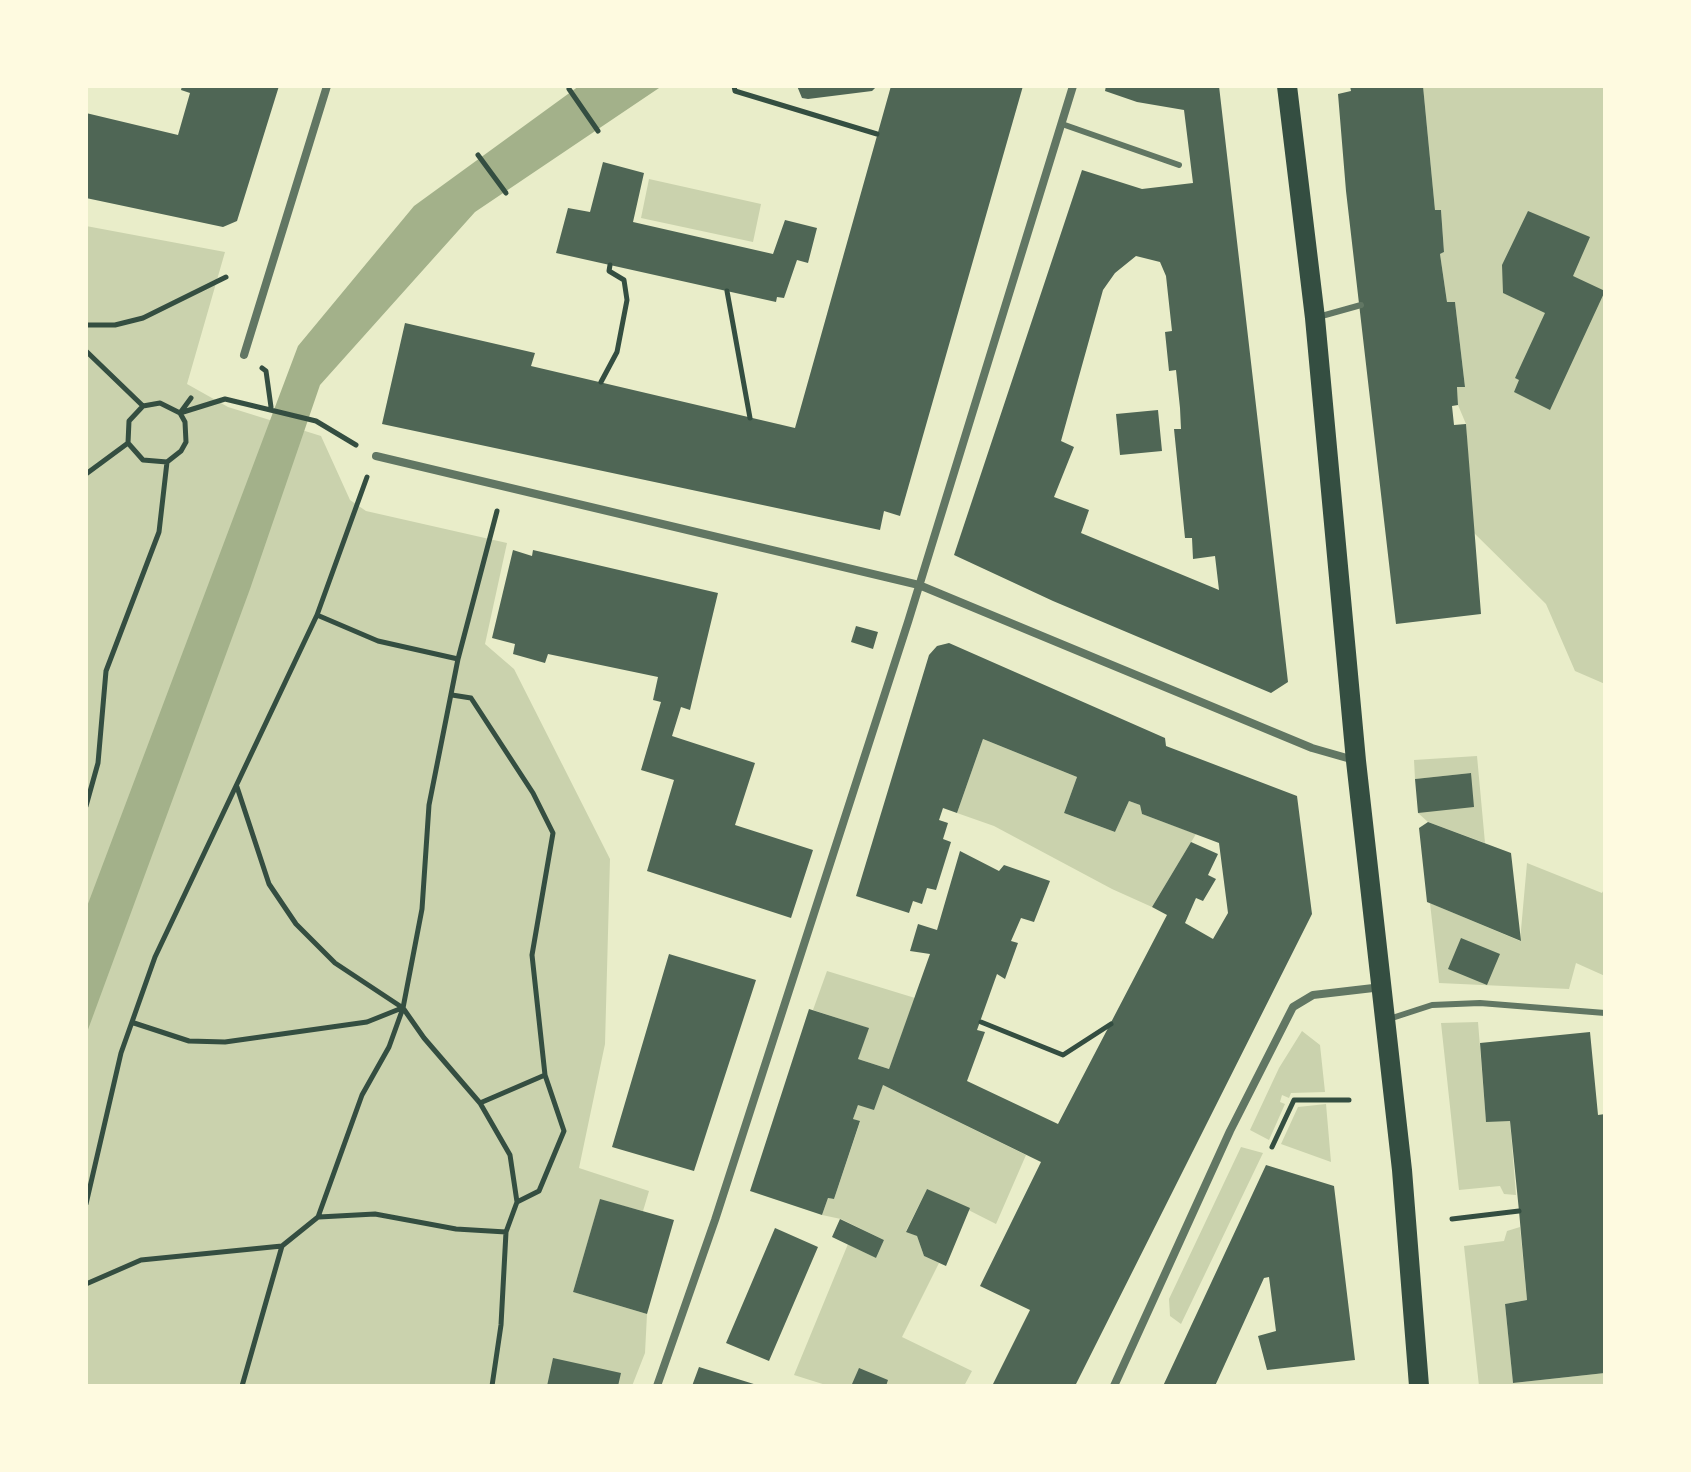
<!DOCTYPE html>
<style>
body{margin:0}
#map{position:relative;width:1691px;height:1472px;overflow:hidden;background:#e9edc9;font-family:Overpass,sans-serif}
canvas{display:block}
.frame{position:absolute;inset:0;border:88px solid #fefae0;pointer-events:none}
</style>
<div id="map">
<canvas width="1691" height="1472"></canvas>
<div class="frame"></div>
</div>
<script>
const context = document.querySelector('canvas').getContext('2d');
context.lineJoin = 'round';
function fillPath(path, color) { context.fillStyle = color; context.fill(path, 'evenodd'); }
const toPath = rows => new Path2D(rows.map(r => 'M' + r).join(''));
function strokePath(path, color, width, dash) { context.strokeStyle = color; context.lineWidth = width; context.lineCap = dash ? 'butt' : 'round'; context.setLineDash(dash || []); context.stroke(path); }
const green = toPath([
 [1423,86,1605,86,1605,684,1575,671,1546,604,1473,532,1466,424,1458,405,1457,387,1465,387,1455,302,1447,302,1440,254,1444,252,1441,210,1435,210],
 [649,179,761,204,753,242,641,218],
 [86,226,225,252,187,384,228,407,321,436,350,500,366,511,507,543,485,644,514,669,610,859,605,1044,579,1168,649,1191,643,1211,600,1200,573,1292,647,1314,645,1353,632,1386,86,1386],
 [983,739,1077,777,1064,813,1115,832,1129,801,1140,805,1142,814,1196,834,1152,907,1112,889,994,826,957,813],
 [1477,756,1485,843,1428,822,1418,813,1471,773,1415,779,1414,760],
 [1527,863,1602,893,1605,887,1605,976,1576,963,1569,989,1439,983,1430,903,1520,941],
 [827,971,915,998,889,1069,858,1059,868,1028,813,1010],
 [1478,1022,1486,1121,1510,1121,1516,1195,1504,1194,1500,1186,1459,1190,1441,1023],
 [1302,1031,1320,1045,1325,1092,1291,1093,1289,1098,1282,1095,1280,1102,1285,1104,1269,1140,1250,1130,1279,1068],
 [883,1085,1026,1155,996,1224,927,1189,906,1231,917,1236,924,1256,939,1263,902,1337,972,1371,964,1386,829,1386,794,1375,848,1244,876,1258,884,1240,841,1219,822,1215,828,1198,834,1199,860,1122,853,1119,858,1105],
 [1326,1104,1331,1162,1281,1144,1298,1107],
 [1241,1147,1263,1153,1181,1324,1170,1316,1169,1299],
 [1520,1227,1527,1300,1505,1304,1513,1383,1605,1373,1605,1386,1479,1386,1464,1246,1504,1241,1507,1231]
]);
const water = toPath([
 [579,86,662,86,475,212,320,385,250,589,86,1035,86,909,298,346,414,206]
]);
const building = toPath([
 [182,86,279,86,237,221,223,227,86,198,86,113,178,135,190,93,181,90],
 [797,86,877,86,872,91,808,99,802,98],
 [891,86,1023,86,900,516,884,511,880,530,382,424,405,323,535,353,531,366,795,428],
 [1106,86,1219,86,1288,682,1271,693,1053,601,954,555,1082,170,1142,189,1193,183,1184,110,1137,102,1105,91],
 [1136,256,1160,262,1166,276,1172,331,1165,332,1169,371,1176,370,1180,408,1181,429,1174,429,1185,538,1192,538,1193,559,1215,556,1219,590,1081,533,1089,510,1054,497,1074,447,1061,441,1103,290,1115,273],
 [1350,86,1423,86,1435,210,1441,210,1444,252,1440,254,1447,302,1455,302,1465,387,1457,387,1458,405,1452,406,1454,425,1466,424,1481,614,1396,624,1346,191,1338,94,1351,91],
 [603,162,644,173,633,222,773,254,785,220,817,228,808,263,797,260,784,298,777,297,776,302,556,253,568,208,590,212],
 [1528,211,1590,237,1573,276,1605,291,1550,410,1514,392,1519,380,1515,378,1545,313,1503,293,1502,265],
 [1158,410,1162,451,1120,455,1116,414],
 [513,550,532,556,533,550,718,593,690,710,681,707,672,736,755,763,735,825,813,850,791,918,647,871,674,780,641,770,661,702,653,700,658,677,548,654,545,663,513,654,515,644,492,638],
 [856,626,878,632,873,649,851,642],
 [949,643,1165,738,1166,746,1297,796,1312,914,1075,1386,992,1386,1030,1310,980,1286,1041,1162,883,1085,874,1110,858,1105,853,1119,860,1121,834,1199,828,1198,822,1215,750,1191,809,1009,869,1028,858,1059,889,1069,930,954,910,951,918,924,937,930,960,851,999,871,1004,865,1050,881,1034,922,1021,918,1011,941,1018,943,1005,979,997,974,977,1030,985,1032,967,1081,1058,1124,1167,915,1152,907,1191,842,1218,854,1208,875,1216,879,1203,901,1196,898,1185,923,1213,939,1228,913,1219,843,1142,814,1140,805,1129,801,1115,832,1064,813,1077,777,983,739,957,813,943,808,939,820,948,823,943,839,951,842,936,890,927,888,922,904,913,901,909,913,856,896,929,655,937,646],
 [1471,773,1474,807,1418,813,1415,779],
 [1428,822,1511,853,1521,941,1427,902,1419,828],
 [1461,938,1500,954,1487,985,1448,969],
 [669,954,756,980,694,1171,612,1147],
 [1590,1032,1598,1115,1605,1114,1605,1373,1513,1383,1505,1304,1527,1300,1519,1211,1510,1121,1486,1122,1480,1043],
 [1266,1165,1334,1186,1355,1360,1267,1370,1258,1336,1276,1331,1269,1277,1264,1278,1215,1386,1163,1386],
 [927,1189,970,1208,946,1266,924,1256,917,1236,906,1232],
 [600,1199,674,1220,647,1314,573,1292],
 [840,1219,884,1240,876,1258,832,1237],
 [775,1228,818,1247,769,1361,726,1343],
 [553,1358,621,1373,618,1386,547,1386],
 [699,1367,757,1385,757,1386,692,1386],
 [859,1368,888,1380,886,1386,852,1384]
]);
const path = toPath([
 [734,86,735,91,877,134],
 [569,89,598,131],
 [478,155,506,193],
 [727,291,750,418],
 [86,325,115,325,143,318,226,277],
 [86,351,143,406,160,403,180,413,225,399,316,421,356,445],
 [262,368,266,371,271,407],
 [601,382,617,352,627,300,624,280,609,271,610,265],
 [143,406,129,421,128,443,143,460,167,462,181,451,186,442,185,422,180,413,191,398],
 [86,474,128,443],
 [317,615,367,477],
 [452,695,471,698,533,793,553,833,532,955,545,1075,480,1103,510,1155,517,1202],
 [237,787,269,884,296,924,335,963,403,1008,424,1038,480,1103],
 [86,806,98,763,106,671,159,532,167,462],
 [981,1022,1063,1055,1111,1024],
 [134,1023,189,1041,225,1042,367,1022,402,1008],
 [1272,1147,1294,1100,1349,1100],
 [86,1204,121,1053,155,957,317,615,378,641,458,659,497,511],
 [319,1217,375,1214,456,1229,506,1232,501,1325,492,1386],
 [1452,1219,1519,1211],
 [506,1232,517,1202,539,1191,564,1131,545,1075],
 [86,1284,141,1260,282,1246],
 [242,1386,282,1246,318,1217,362,1095,389,1047,403,1008,422,909,429,805,458,659]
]);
const service = toPath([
 [1062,124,1179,165],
 [1318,317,1361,305],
 [1389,1019,1432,1005,1480,1003,1605,1013]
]);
const minor = toPath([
 [244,355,327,86],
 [376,456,919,585,1312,748,1354,760],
 [657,1386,715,1220,908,622,1073,86],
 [1114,1386,1230,1131,1293,1007,1313,995,1382,987]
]);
const primary = toPath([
 [1287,86,1315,318,1356,761,1402,1170,1419,1386]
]);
fillPath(green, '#cad2ad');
fillPath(water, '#a3b18a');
fillPath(building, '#4f6655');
strokePath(path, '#344e41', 5);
strokePath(service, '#617663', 6);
strokePath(minor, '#617663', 8);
strokePath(primary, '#344e41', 20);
</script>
